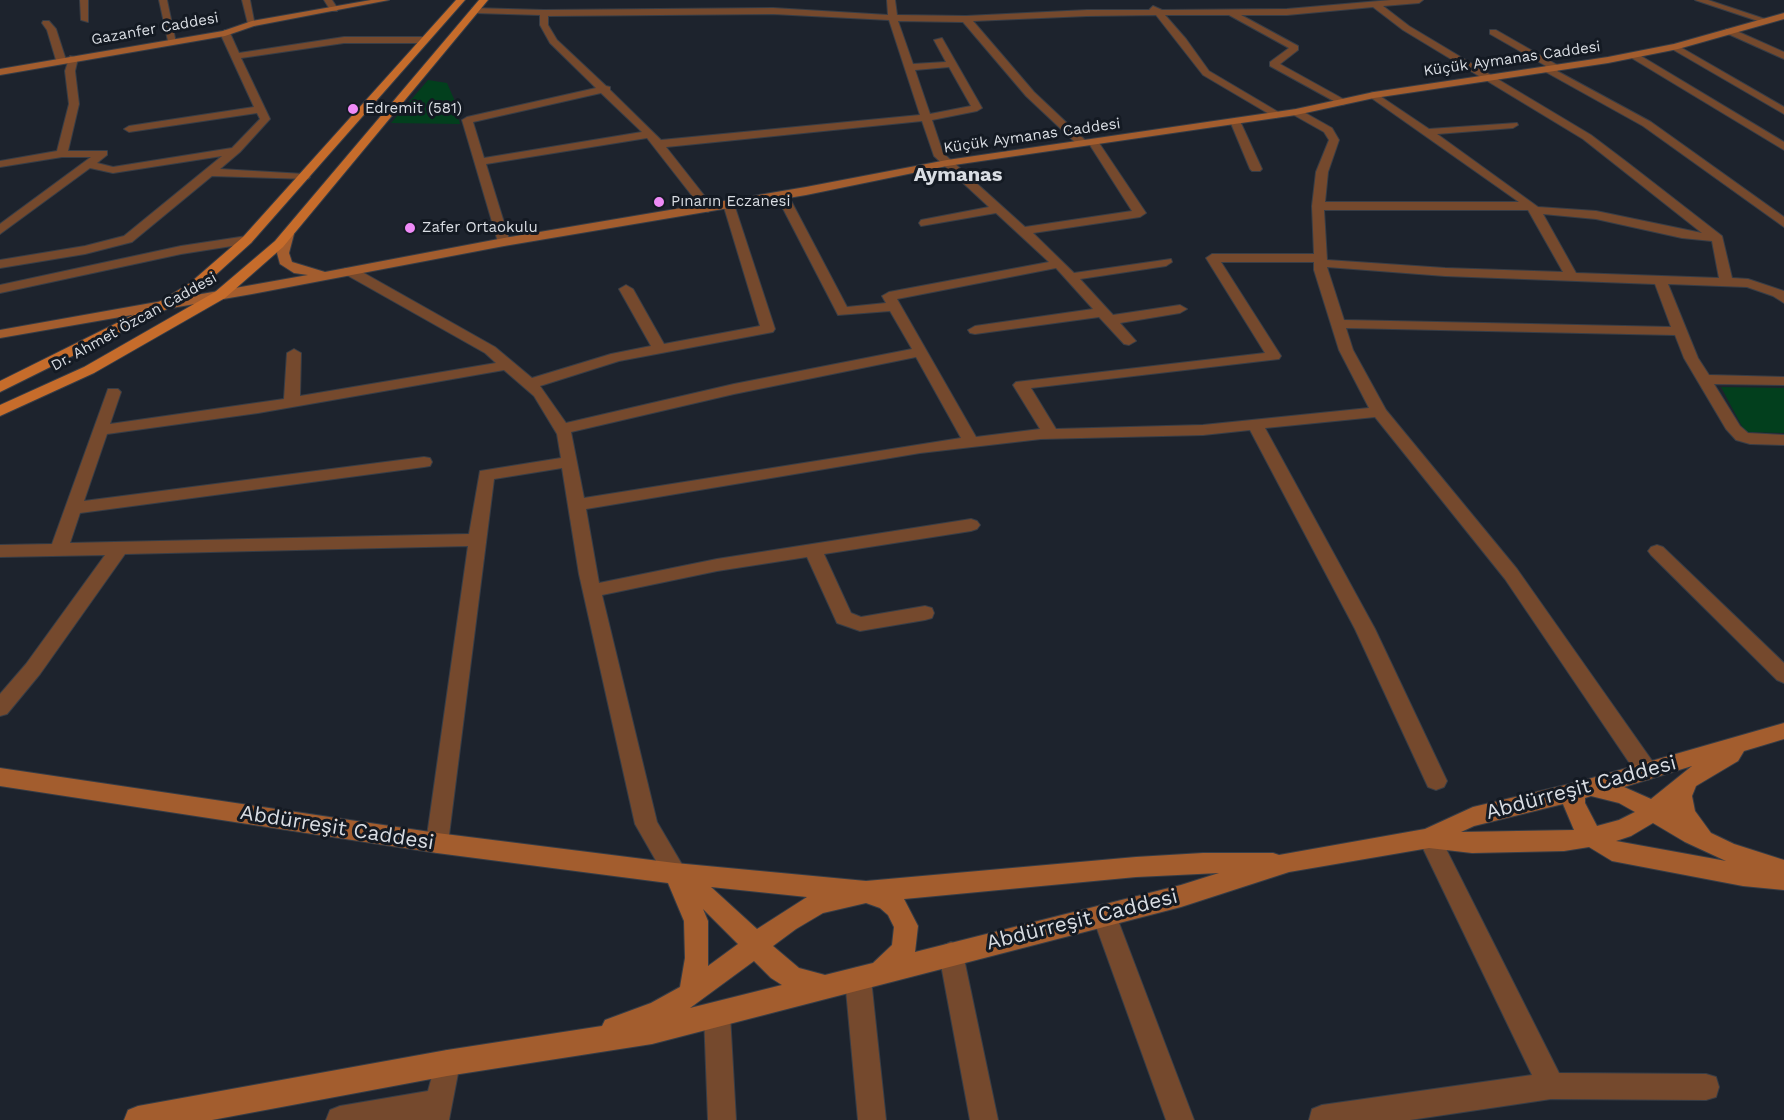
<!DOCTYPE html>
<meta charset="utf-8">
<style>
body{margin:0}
canvas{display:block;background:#1d232d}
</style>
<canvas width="1784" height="1120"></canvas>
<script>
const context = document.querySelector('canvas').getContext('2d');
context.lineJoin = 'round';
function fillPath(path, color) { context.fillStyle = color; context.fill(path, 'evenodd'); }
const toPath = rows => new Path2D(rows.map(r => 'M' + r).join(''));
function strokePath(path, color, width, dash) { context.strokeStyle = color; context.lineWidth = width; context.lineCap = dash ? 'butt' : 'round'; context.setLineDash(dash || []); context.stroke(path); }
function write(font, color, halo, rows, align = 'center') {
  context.font = font + ' "Work Sans",sans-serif'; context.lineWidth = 6; context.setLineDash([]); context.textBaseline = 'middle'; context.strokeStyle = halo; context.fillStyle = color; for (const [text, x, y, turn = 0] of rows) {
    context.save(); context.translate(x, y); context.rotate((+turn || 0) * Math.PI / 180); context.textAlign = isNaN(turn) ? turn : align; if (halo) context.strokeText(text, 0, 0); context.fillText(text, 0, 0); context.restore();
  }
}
const green = toPath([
 [428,80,447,83,454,99,460,124,391,123],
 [1721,387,1784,388,1784,433,1745,432]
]);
const street = toPath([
 [80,0,88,0,88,22,81,20,80,0],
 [159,0,167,0,176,43,168,41,159,0],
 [242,0,250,0,255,26,248,24,242,0],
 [324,0,332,0,338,9,337,11,331,11,324,0],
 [887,0,895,0,897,15,966,16,1087,10,1149,10,1153,6,1162,10,1287,9,1391,0,1423,0,1419,3,1383,6,1409,26,1591,135,1628,163,1722,236,1732,278,1748,279,1784,291,1784,303,1773,296,1747,287,1668,284,1698,358,1709,375,1784,377,1784,385,1714,384,1740,426,1748,433,1784,435,1784,445,1750,444,1736,440,1726,429,1684,358,1675,335,1346,328,1353,350,1386,410,1517,569,1655,765,1658,771,1655,777,1647,780,1639,777,1505,579,1375,417,1265,428,1375,629,1447,781,1444,787,1436,790,1428,787,1355,629,1250,430,1203,435,1041,439,920,453,586,509,599,583,717,559,971,519,977,521,980,525,977,529,971,531,824,554,851,613,861,617,925,606,932,608,934,613,932,618,925,620,860,631,837,623,807,557,717,571,602,595,657,822,687,873,683,880,675,883,667,880,635,824,579,574,562,468,494,479,448,843,445,850,437,853,429,850,426,843,468,546,125,554,40,674,7,714,0,716,0,694,26,664,105,555,0,557,0,545,52,544,108,389,118,389,121,392,110,424,284,399,287,353,294,349,301,353,300,396,496,363,485,353,345,274,343,271,345,268,355,268,495,347,532,378,611,354,651,346,619,289,626,285,633,289,664,344,760,326,723,204,729,200,733,201,775,329,773,332,619,361,540,386,566,423,734,384,912,349,890,311,838,315,776,195,778,192,786,192,788,195,847,307,886,303,882,296,889,292,1049,262,996,213,921,226,919,223,921,220,989,207,934,156,922,121,666,147,714,208,708,212,704,211,647,138,486,164,510,242,504,246,498,242,462,120,467,117,596,88,550,43,540,25,540,15,475,13,472,12,472,8,544,10,773,8,888,15,887,0],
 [1373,7,1403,30,1583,139,1702,233,1596,211,1538,207,1437,134,1513,128,1518,125,1517,123,1429,129,1374,92,1370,93,1370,97,1519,202,1325,202,1328,172,1339,140,1332,128,1300,110,1292,110,1292,114,1324,132,1329,140,1316,172,1312,206,1314,254,1212,254,1206,258,1265,353,1016,382,1013,385,1040,429,976,437,897,299,1056,268,1093,309,975,326,968,330,970,333,975,334,1099,317,1124,344,1129,345,1136,341,1120,323,1180,313,1187,309,1180,305,1113,315,1080,279,1166,266,1172,262,1171,259,1074,273,1033,233,1140,217,1146,213,1097,140,1089,140,1088,142,1132,211,1025,227,943,153,932,120,977,111,982,108,942,38,934,40,946,62,913,64,898,21,963,22,1026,96,1078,145,1082,146,1086,145,1086,141,1034,92,973,21,1087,16,1156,15,1203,75,1276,118,1281,115,1280,113,1209,71,1186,39,1165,15,1229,15,1289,48,1270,62,1270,66,1341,105,1345,104,1345,100,1280,64,1298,50,1298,46,1241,15,1287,15,1373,7],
 [773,14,889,20,920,115,661,140,610,90,610,87,606,86,557,40,548,25,548,16,773,14],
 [949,67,971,106,930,114,915,70,949,67],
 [601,93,642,132,484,158,473,122,601,93],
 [1324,210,1528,210,1563,272,1445,268,1327,260,1324,210],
 [1543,214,1596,219,1682,238,1712,241,1719,278,1576,273,1543,214],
 [1221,262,1314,262,1314,270,1339,350,1369,408,1203,425,1056,429,1031,388,1279,359,1281,356,1221,262],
 [1327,267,1445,276,1655,284,1671,327,1344,320,1327,267],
 [916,357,961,438,584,498,571,432,734,394,916,357],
 [504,370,534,396,557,434,561,458,480,471,469,534,70,543,80,513,424,467,430,466,432,462,430,458,424,457,84,501,107,434,258,413,504,370],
 [1695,0,1708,0,1771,21,1764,23,1695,0],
 [43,21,49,21,56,29,66,60,64,62,56,60,47,30,42,23,43,21],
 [1726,29,1732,29,1784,52,1784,59,1726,33,1726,29],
 [225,30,230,33,239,53,344,37,425,37,430,40,425,43,344,43,241,58,270,119,240,152,220,169,304,174,310,177,308,179,212,176,132,242,85,254,0,268,0,260,85,246,124,236,222,156,113,173,90,168,0,234,0,224,91,157,62,157,0,167,0,161,57,151,69,104,65,71,70,56,78,58,75,71,79,104,68,151,107,151,107,155,97,163,113,167,232,148,260,119,257,113,129,132,124,129,129,126,254,107,220,33,225,30],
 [1490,30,1496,30,1559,66,1561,68,1557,71,1651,122,1784,217,1784,227,1643,126,1544,71,1542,69,1546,66,1490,34,1490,30],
 [1675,44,1784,107,1784,114,1672,49,1670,47,1675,44],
 [1630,53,1636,53,1784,142,1784,150,1630,57,1630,53],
 [1235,118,1240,121,1262,169,1260,171,1252,171,1250,169,1230,121,1235,118],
 [247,236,253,240,251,243,181,254,0,293,0,285,181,246,247,236],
 [1657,545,1663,547,1784,663,1784,683,1777,680,1651,555,1648,551,1651,547,1657,545],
 [1429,828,1437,831,1559,1073,1706,1074,1716,1077,1719,1087,1716,1097,1706,1100,1551,1099,1410,1120,1309,1120,1312,1109,1322,1105,1532,1075,1418,838,1421,831,1429,828],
 [1104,904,1112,907,1116,915,1194,1120,1166,1120,1092,915,1096,907,1104,904],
 [951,942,960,946,963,954,998,1120,970,1120,939,954,942,946,951,942],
 [858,967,867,970,871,979,886,1120,858,1120,845,979,849,970,858,967],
 [717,1002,726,1006,730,1015,736,1120,708,1120,704,1015,708,1006,717,1002],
 [447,1050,456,1054,460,1063,449,1120,326,1120,330,1110,340,1106,428,1091,438,1054,447,1050]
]);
const secondary = toPath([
 [371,0,389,0,254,26,225,36,0,75,0,69,223,31,252,21,371,0],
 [1784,13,1784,19,1678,49,1608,63,1374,98,1296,115,947,166,806,195,504,246,252,294,0,338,0,330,308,275,294,273,280,264,277,253,282,234,288,230,294,234,289,253,292,262,325,272,504,238,806,187,947,160,1296,109,1374,92,1608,57,1674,44,1784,13],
 [1784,723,1784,739,1744,751,1738,761,1696,786,1692,796,1695,811,1711,833,1734,844,1784,860,1784,890,1743,886,1612,861,1589,847,1564,851,1472,853,1429,848,1289,872,1181,907,652,1044,447,1076,212,1120,124,1120,128,1110,138,1106,447,1050,602,1026,605,1020,651,1003,680,987,685,958,684,921,668,883,437,853,0,786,0,768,437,833,675,863,866,881,1136,857,1203,853,1273,853,1279,855,1425,829,1473,807,1578,782,1784,723],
 [1692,766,1651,799,1624,787,1692,766],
 [1591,796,1619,803,1635,812,1619,820,1597,826,1585,803,1585,798,1591,796],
 [1563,804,1574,830,1461,832,1474,826,1563,804],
 [1653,823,1685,842,1726,861,1616,841,1631,836,1653,823],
 [1219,873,1181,885,915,952,918,926,904,899,1136,877,1219,873],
 [711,887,807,897,757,929,711,887],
 [866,903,880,908,888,915,894,927,892,945,873,963,825,975,799,968,773,946,796,929,823,913,866,903],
 [703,909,738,944,708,966,708,921,703,909],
 [754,961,771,978,782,985,690,1008,754,961]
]);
const primary = toPath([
 [456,0,465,0,251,243,200,289,169,308,0,392,0,381,159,302,190,283,243,237,456,0],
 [479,0,488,0,283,247,225,298,94,373,0,416,0,405,84,367,215,292,275,241,479,0]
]);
const markers = [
 [353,109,6,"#ef8bf7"],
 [659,202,6,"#ef8bf7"],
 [410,228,6,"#ef8bf7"]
];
const farStreetnames = [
 ["Gazanfer Caddesi",155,29,-10],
 ["Küçük Aymanas Caddesi",1512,59,-8],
 ["Küçük Aymanas Caddesi",1032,136,-8],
 ["Dr. Ahmet Özcan Caddesi",134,322,-29]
];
const farPoinames = [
 ["Edremit (581)",365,109],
 ["Pınarın Eczanesi",671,202],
 ["Zafer Ortaokulu",422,228]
];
const farDistrictnames = [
 ["Aymanas",958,175]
];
const nearStreetnames = [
 ["Abdürreşit Caddesi",1581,788,-15],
 ["Abdürreşit Caddesi",337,828,9],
 ["Abdürreşit Caddesi",1082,920,-14]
];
fillPath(green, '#023f1d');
strokePath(street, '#373d46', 2);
strokePath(secondary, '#373d46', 2);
strokePath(primary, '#373d46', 2);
fillPath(street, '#75492d');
fillPath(secondary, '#a35d2e');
fillPath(primary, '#c66c2b');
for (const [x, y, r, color] of markers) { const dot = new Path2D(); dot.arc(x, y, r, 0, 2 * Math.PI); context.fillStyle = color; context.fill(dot); strokePath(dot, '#141a23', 2); }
write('15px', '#d9dde3', '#141a23', farStreetnames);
write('15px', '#d9dde3', '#141a23', farPoinames, 'left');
write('bold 20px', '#d9dde3', '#141a23', farDistrictnames);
write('21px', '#d9dde3', '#141a23', nearStreetnames);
</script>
